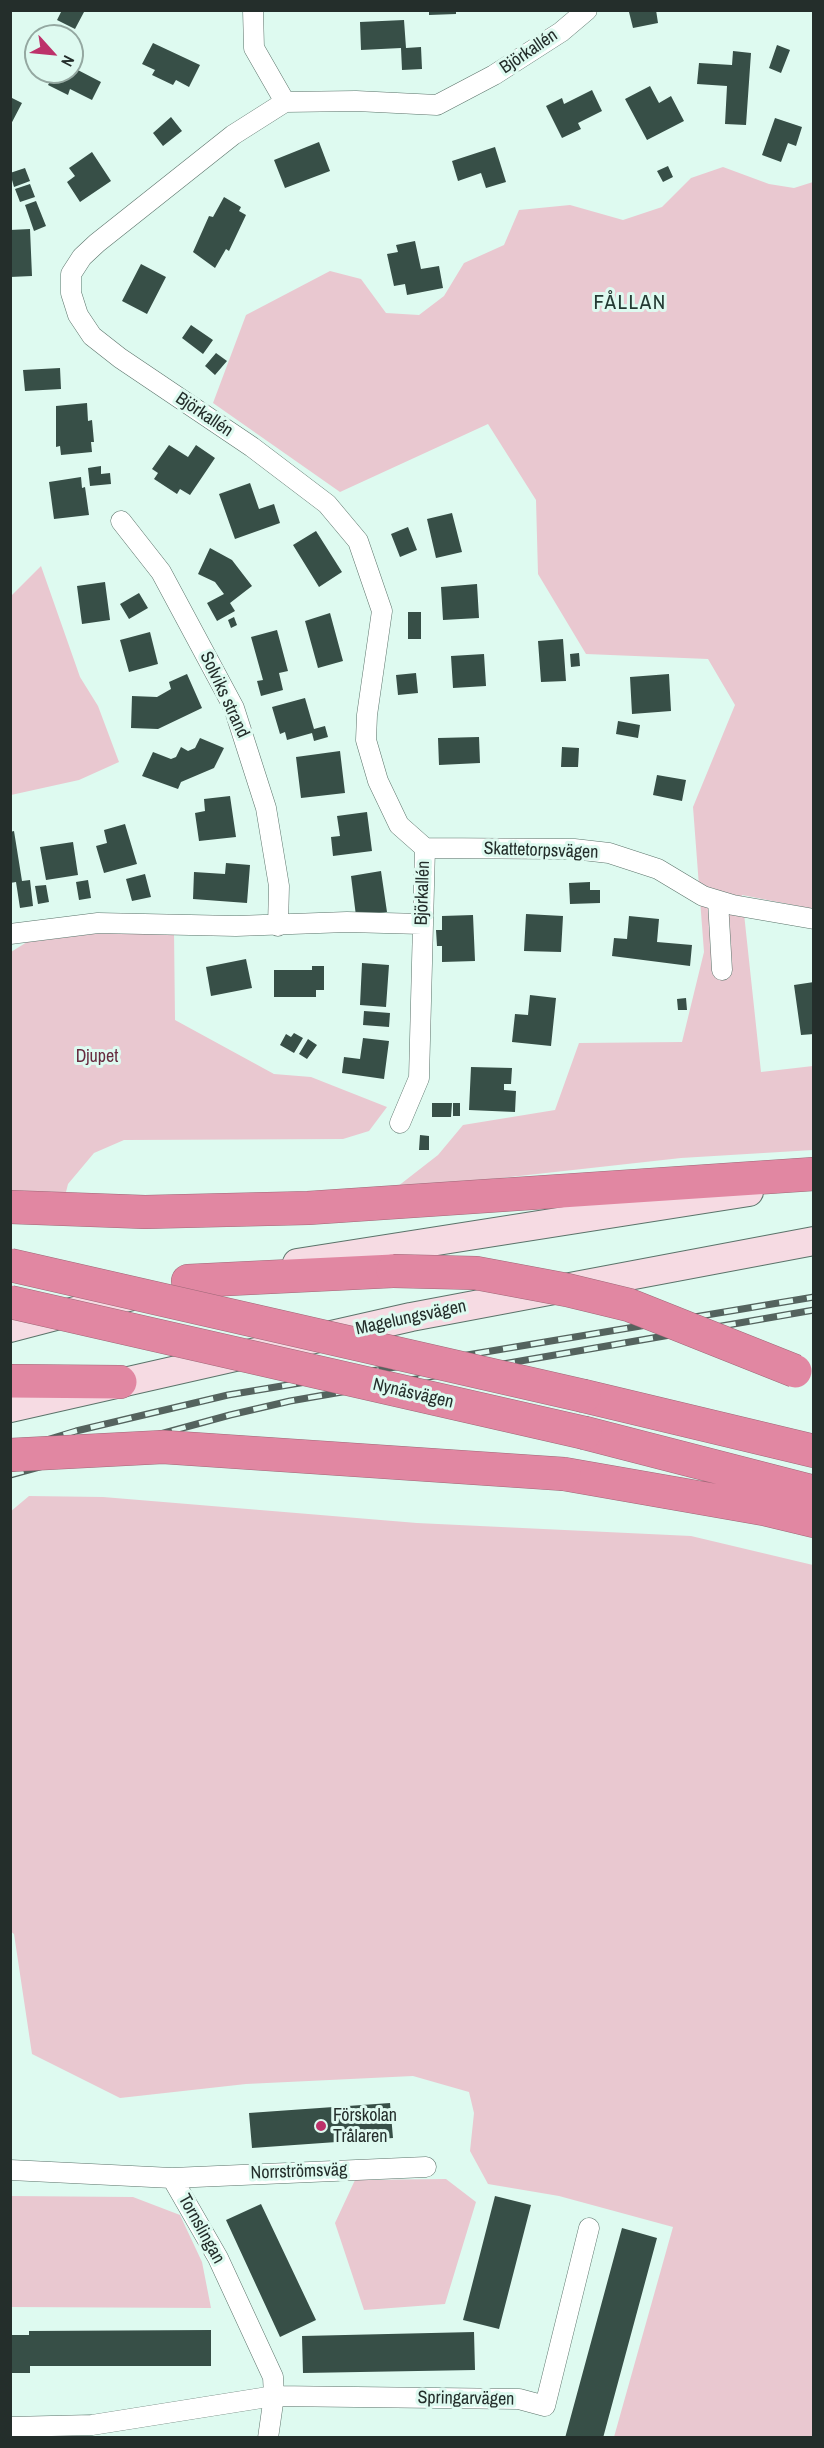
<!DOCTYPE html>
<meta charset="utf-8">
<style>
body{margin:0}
#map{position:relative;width:824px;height:2448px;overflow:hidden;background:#defaf0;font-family:"Archivo Narrow",sans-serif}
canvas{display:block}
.frame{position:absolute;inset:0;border:12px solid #242e2b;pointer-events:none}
.north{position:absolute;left:24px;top:24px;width:60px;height:60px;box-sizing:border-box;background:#defaf0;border:2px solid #94a8a1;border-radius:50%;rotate:117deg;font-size:16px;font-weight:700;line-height:24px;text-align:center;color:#242e2b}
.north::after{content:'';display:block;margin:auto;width:21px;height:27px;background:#bd326a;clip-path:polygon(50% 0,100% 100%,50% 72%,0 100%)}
</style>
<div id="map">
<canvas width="824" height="2448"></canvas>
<div class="frame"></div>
<div class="north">N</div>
</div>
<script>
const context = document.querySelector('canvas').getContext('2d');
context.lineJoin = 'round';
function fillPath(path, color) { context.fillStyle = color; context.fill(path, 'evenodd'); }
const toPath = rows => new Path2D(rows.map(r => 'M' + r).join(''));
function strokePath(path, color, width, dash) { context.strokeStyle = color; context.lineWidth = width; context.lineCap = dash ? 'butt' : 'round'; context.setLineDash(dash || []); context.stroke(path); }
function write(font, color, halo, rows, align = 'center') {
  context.font = font + ' "Archivo Narrow",sans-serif'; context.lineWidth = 6; context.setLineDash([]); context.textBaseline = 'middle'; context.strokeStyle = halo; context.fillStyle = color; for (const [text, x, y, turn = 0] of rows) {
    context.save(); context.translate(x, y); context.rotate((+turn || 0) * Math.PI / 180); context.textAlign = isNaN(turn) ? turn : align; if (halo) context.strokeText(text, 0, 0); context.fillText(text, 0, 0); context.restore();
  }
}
const green = toPath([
 [723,167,769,184,794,188,813,182,813,909,742,895,761,1072,813,1066,813,1150,681,1158,393,1190,438,1155,463,1125,555,1110,579,1043,682,1042,704,952,693,807,735,705,708,659,586,654,538,574,536,500,488,424,340,492,213,403,246,315,330,271,361,279,386,313,419,315,444,296,464,263,504,245,519,210,570,205,623,220,662,207,691,178],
 [41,566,80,677,98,706,119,762,79,780,11,795,11,596],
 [174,931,175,1020,274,1074,311,1077,387,1107,369,1131,343,1139,124,1140,94,1153,68,1184,65,1196,11,1195,11,952,27,942,100,933],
 [29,1496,103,1497,417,1523,691,1536,813,1565,813,2437,614,2437,673,2227,559,2196,488,2184,470,2151,474,2113,469,2092,413,2076,246,2084,120,2098,32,2054,14,1934,10,1931,10,1512],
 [446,2179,476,2202,445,2304,364,2310,335,2223,355,2180],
 [11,2196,133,2197,180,2215,202,2262,211,2308,11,2307]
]);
const building = toPath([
 [62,10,84,12,75,29,57,20],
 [429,10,456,10,456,14,429,15],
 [638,10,656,10,658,23,633,28,629,12],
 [404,20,406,48,421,47,422,69,402,70,401,48,361,50,360,22],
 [153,43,200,65,189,87,176,80,173,85,152,75,155,70,142,64],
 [777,45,790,50,781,73,769,68],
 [733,51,751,53,746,125,725,124,727,86,697,84,699,63,732,65],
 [72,67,101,82,92,100,70,89,68,95,48,85,55,72,72,72],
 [650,86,659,103,671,96,684,121,647,140,625,99],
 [592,90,602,111,578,123,581,129,562,138,546,106,562,98,564,104],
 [10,97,22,103,10,126],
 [171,117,182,131,163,146,153,133],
 [775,118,802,127,796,146,788,143,781,162,762,155],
 [319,142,330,171,285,188,274,160],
 [495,147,506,182,486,188,481,173,458,181,452,161],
 [92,152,111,181,80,202,67,182,75,176,69,168],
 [668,166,673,177,663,182,657,171],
 [25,168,30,181,14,187,10,173],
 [30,184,35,197,20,202,15,189],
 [224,197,241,207,239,211,246,215,229,251,226,249,215,268,193,252,209,216,213,217],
 [36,201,46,226,34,231,25,205],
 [30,229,32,276,10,277,10,230],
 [415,241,421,269,439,266,443,288,407,295,405,284,394,286,387,254,398,252,396,245],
 [141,264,166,277,147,314,122,301],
 [191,325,213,340,203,354,182,338],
 [216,353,227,361,215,375,205,366],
 [60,368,61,389,25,391,23,370],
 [87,403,88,421,92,420,94,442,91,442,92,452,61,455,60,446,56,447,56,406],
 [169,445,188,457,196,445,215,458,190,495,180,489,177,494,154,479,158,473,152,469],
 [101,466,101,474,110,473,111,484,90,486,88,468],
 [81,477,82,488,85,487,89,515,54,519,49,482],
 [250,483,259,509,274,504,280,523,235,539,219,494],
 [452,513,462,552,436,558,427,519],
 [408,527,417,550,400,557,391,534],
 [316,531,342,572,319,587,293,545],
 [210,548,232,560,252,586,230,603,235,611,217,621,207,603,224,594,215,582,198,574],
 [105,582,110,620,82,624,77,586],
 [477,584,479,618,443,620,441,587],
 [139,593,148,608,129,619,120,604],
 [408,612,421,612,421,639,408,639],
 [330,613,343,661,318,668,305,621],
 [234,617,237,625,231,628,228,620],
 [277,630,288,671,279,673,283,690,261,696,257,681,263,680,251,637],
 [150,632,158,664,129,672,120,640],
 [563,639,566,681,541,682,538,641],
 [579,653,580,666,571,667,570,654],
 [484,654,486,686,453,688,451,656],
 [416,673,418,693,398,695,396,675],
 [187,674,202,708,158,729,131,728,132,696,157,697,171,689,169,682],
 [669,674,671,711,632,714,630,677],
 [305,698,314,729,325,726,328,737,314,741,312,733,287,740,285,732,280,734,272,707],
 [618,721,640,725,638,738,616,734],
 [479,737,480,763,439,765,438,738],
 [200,738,224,748,214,768,181,782,178,789,142,776,153,752,171,759,176,757,181,747,188,751,195,748],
 [562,747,579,748,578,767,561,767],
 [340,751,345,793,301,798,296,757],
 [657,775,686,780,682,801,653,795],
 [230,796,236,837,199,841,195,813,205,811,204,799],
 [367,812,372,851,333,856,331,837,340,836,337,816],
 [125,824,137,864,104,873,96,846,107,843,104,830],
 [14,831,22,881,30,880,33,906,20,908,16,882,10,883,10,832],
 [73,842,78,875,46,880,40,847],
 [226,863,250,865,247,903,193,899,194,872,225,874],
 [381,871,387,912,356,916,351,876],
 [145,874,151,897,132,901,126,879],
 [88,880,91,898,79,900,76,882],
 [590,882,590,890,600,890,600,903,570,904,569,883],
 [46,885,49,902,38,904,35,886],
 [526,914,563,916,561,952,524,951],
 [473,915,475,961,442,962,442,946,437,946,436,930,442,930,442,916],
 [629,916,659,919,657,942,692,945,690,966,612,956,614,938,627,939],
 [246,959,252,988,211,996,206,967],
 [362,963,389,965,386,1007,360,1005],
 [312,966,324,966,324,990,316,990,316,997,274,997,274,970,312,970],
 [814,982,814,1034,801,1035,794,985],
 [530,995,556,998,551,1046,512,1042,515,1014,528,1015],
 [686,998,687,1010,678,1010,677,999],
 [364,1011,390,1013,389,1027,363,1025],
 [294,1033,303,1038,294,1053,280,1045,286,1034,291,1037],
 [363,1038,389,1041,384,1079,342,1073,344,1057,360,1059],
 [308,1039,317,1045,307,1059,299,1054],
 [471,1067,512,1068,511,1084,504,1084,504,1090,516,1091,515,1112,469,1110],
 [432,1103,452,1103,451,1117,432,1117],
 [453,1103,460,1103,460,1116,453,1116],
 [420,1135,429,1136,429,1150,419,1150],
 [390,2103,393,2138,252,2148,249,2113],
 [495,2196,531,2205,499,2329,463,2320],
 [261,2204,316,2320,280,2337,226,2220],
 [622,2228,657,2238,603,2438,565,2438],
 [211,2330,211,2366,30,2366,30,2373,10,2373,10,2335,29,2335,29,2331],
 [474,2332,475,2370,303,2373,302,2336]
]);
const street = toPath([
 [253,10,254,48,285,102],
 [121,521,161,572,234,708,266,808,279,886,278,926],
 [425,848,399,825,378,781,366,740,367,715,382,611,358,541,327,504,252,447,120,358,92,336,78,315,71,293,71,274,82,257,97,243,233,135,285,102,356,101,437,105,494,75,561,32,587,10],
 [425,848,574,849,609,853,658,869,703,896,733,905,814,919],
 [718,901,722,970],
 [10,934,98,923,236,926,347,922,422,924],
 [400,1123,419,1078,425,848],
 [10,2170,172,2178,426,2167],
 [172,2178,218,2258,273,2377,274,2396,268,2438],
 [10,2427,92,2425,274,2396,519,2399,545,2406,589,2228]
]);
const secondary = toPath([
 [297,1263,749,1192],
 [10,1328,140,1294],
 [10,1408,411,1317,814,1241]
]);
const highway = toPath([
 [10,1207,145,1212,308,1208,814,1174],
 [188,1281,393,1271],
 [10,1381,120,1382],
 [584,1396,814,1451],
 [585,1433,814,1492],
 [564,1474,764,1509,814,1521]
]);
const rail = toPath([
 [10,1451,76,1431,228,1395,814,1297],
 [10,1475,230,1415,290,1401,814,1310]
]);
const highwayBridge = toPath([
 [10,1265,584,1396],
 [393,1271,476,1273,567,1290,629,1305,795,1371],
 [10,1302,585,1433],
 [10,1455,163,1447,564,1474]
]);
const markers = [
 [321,2126,6,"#bd326a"]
];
const streetNames = [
 ["Björkallén",529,52,-34],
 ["Björkallén",204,415,34],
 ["Solviks strand",224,695,65],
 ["Skattetorpsvägen",541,851,2],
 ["Björkallén",423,893,-88],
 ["Magelungsvägen",411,1318,-12],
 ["Nynäsvägen",413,1394,13],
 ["Norrströmsväg",299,2172,-2],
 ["Tornslingan",201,2229,61],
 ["Springarvägen",466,2399,1]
];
const parkNames = [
 ["Djupet",97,1057]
];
const poiNames = [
 ["Förskolan",333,2116],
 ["Trålaren",333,2137]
];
const quarterNames = [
 ["FÅLLAN",630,303]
];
fillPath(green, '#e9c8d0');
fillPath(building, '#374f47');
strokePath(street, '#5b736a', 21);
strokePath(secondary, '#5b736a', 30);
strokePath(highway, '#9f6878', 34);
strokePath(street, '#fff', 20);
strokePath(secondary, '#f6dbe3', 28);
strokePath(highway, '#e187a2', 33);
strokePath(rail, '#54635e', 7);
strokePath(rail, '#defaf0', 4.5, [14]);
strokePath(highwayBridge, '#9f6878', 34, []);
strokePath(highwayBridge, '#e187a2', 33);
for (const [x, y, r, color] of markers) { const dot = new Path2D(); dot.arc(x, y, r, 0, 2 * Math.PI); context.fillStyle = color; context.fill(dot); strokePath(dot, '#defaf0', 2); }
write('18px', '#242e2b', '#defaf0', streetNames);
write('18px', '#662a3e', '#defaf0', parkNames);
write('18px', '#242e2b', '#defaf0', poiNames, 'left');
context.letterSpacing = '1.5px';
write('21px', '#243a33', '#defaf0', quarterNames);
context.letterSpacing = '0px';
</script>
